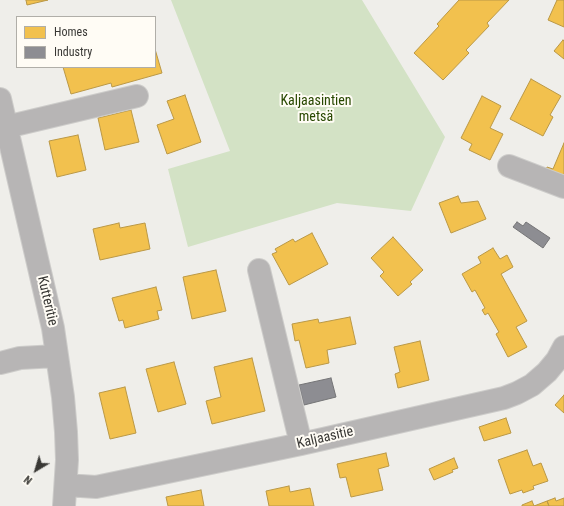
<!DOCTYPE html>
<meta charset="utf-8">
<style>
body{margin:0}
#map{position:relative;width:564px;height:506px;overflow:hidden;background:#efeeea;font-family:"Roboto Condensed",sans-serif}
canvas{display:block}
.legend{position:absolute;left:16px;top:16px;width:140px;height:52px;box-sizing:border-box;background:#fffcf5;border:1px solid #b0aea8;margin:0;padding:5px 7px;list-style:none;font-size:12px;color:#393835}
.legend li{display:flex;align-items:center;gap:8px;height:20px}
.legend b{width:20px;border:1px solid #b0aea8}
.north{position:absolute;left:16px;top:450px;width:40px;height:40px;-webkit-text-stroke:3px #fffcf5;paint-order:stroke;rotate:218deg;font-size:11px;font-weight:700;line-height:16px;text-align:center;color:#393835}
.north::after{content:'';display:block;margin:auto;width:14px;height:18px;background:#393835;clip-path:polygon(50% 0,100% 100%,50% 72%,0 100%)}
</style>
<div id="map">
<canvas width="564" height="506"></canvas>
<ul class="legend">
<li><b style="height:11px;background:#f2c14e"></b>Homes</li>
<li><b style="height:11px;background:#8d8d92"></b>Industry</li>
</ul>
<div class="north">N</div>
</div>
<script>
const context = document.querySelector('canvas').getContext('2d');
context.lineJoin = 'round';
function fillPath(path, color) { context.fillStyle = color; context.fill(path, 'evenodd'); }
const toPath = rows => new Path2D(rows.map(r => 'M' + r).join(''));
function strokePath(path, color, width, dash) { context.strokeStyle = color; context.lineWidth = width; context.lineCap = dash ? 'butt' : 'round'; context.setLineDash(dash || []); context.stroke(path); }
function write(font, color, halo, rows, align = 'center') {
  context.font = font + ' "Roboto Condensed",sans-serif'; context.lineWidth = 4; context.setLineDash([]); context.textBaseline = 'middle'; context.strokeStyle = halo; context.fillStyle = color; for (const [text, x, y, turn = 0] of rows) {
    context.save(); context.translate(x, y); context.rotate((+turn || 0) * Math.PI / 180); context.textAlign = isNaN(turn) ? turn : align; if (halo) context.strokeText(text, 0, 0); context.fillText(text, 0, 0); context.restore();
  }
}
const green = toPath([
 [171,0,362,0,445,137,411,211,337,203,188,247,168,169,230,151]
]);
const homes = toPath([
 [26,0,48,0,27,5,26,0],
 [459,0,509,0,487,23,489,26,466,50,469,53,443,80,414,53,439,26,437,24,459,0],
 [557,0,564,0,564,27,548,20,557,0],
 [563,40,564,41,564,59,554,51,563,40],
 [155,49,162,73,112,87,111,83,71,94,63,67,155,67,155,49],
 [531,79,561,96,550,115,553,117,543,136,510,119,531,79],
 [185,95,201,142,167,154,157,125,174,119,167,101,185,95],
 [482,96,501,106,490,128,503,134,490,160,469,150,472,144,461,138,482,96],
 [131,110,139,142,105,150,98,118,131,110],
 [78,135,86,170,57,177,49,141,78,135],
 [564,143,564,183,544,175,547,167,553,169,564,143],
 [458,196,461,203,478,201,486,219,451,233,439,203,458,196],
 [119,223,120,228,145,223,150,249,100,260,93,229,119,223],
 [312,233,328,264,289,285,272,254,277,252,275,249,293,239,295,242,312,233],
 [393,237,423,270,410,282,412,284,398,296,380,276,384,272,371,258,393,237],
 [493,248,500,259,507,255,513,267,501,274,527,321,516,327,527,347,508,357,496,334,499,332,488,313,485,315,482,310,485,308,475,290,472,292,462,274,481,263,478,257,493,248],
 [216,270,226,311,192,319,183,277,216,270],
 [156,287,162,310,157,311,159,319,125,328,123,320,119,321,112,298,156,287],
 [350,317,356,344,327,350,329,363,306,368,299,340,295,341,292,324,318,319,319,323,350,317],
 [420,341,429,380,398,388,395,374,400,372,394,347,420,341],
 [252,358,265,411,212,424,206,401,221,397,214,367,252,358],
 [174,362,186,404,158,412,146,369,174,362],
 [125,387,136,433,110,439,99,393,125,387],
 [564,395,564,413,555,405,564,395],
 [506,418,511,433,484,441,479,427,506,418],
 [527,450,533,466,541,463,548,481,533,486,534,489,523,493,522,490,510,494,498,460,527,450],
 [386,453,389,466,378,469,383,490,351,497,346,477,340,478,337,464,386,453],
 [454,458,458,468,452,470,453,472,434,480,429,469,454,458],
 [289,486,290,492,310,488,314,506,269,506,266,491,289,486],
 [201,490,204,506,168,506,166,497,201,490],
 [555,498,556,501,564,498,564,506,549,506,547,501,555,498],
 [532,501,534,506,547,501,549,506,522,506,522,505,532,501]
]);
const industry = toPath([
 [517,222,523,226,526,222,550,238,543,248,513,227,517,222],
 [331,378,336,397,304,405,299,385,331,378]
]);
const minor = toPath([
 [0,99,53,328,63,397,66,432,67,460,64,506],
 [6,127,137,96],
 [509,166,564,187],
 [259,270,301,444],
 [0,363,20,358,57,356],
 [66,485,96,487,301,444,504,398,517,393,532,385,547,372,557,360,564,347]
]);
const parkNames = [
 ["Kaljaasintien",316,101],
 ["metsä",316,117]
];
const streetNames = [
 ["Kutteritie",47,301,77],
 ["Kaljaasitie",325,438,-13]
];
fillPath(green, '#d3e2c5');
fillPath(homes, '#f2c14e');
strokePath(homes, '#ba9846', 1);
fillPath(industry, '#8d8d92');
strokePath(industry, '#747476', 1);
strokePath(minor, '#cdccca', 24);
strokePath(minor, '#b7b5b5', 22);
write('14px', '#284800', '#fffcf5', parkNames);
write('14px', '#393835', '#fffcf5', streetNames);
</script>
